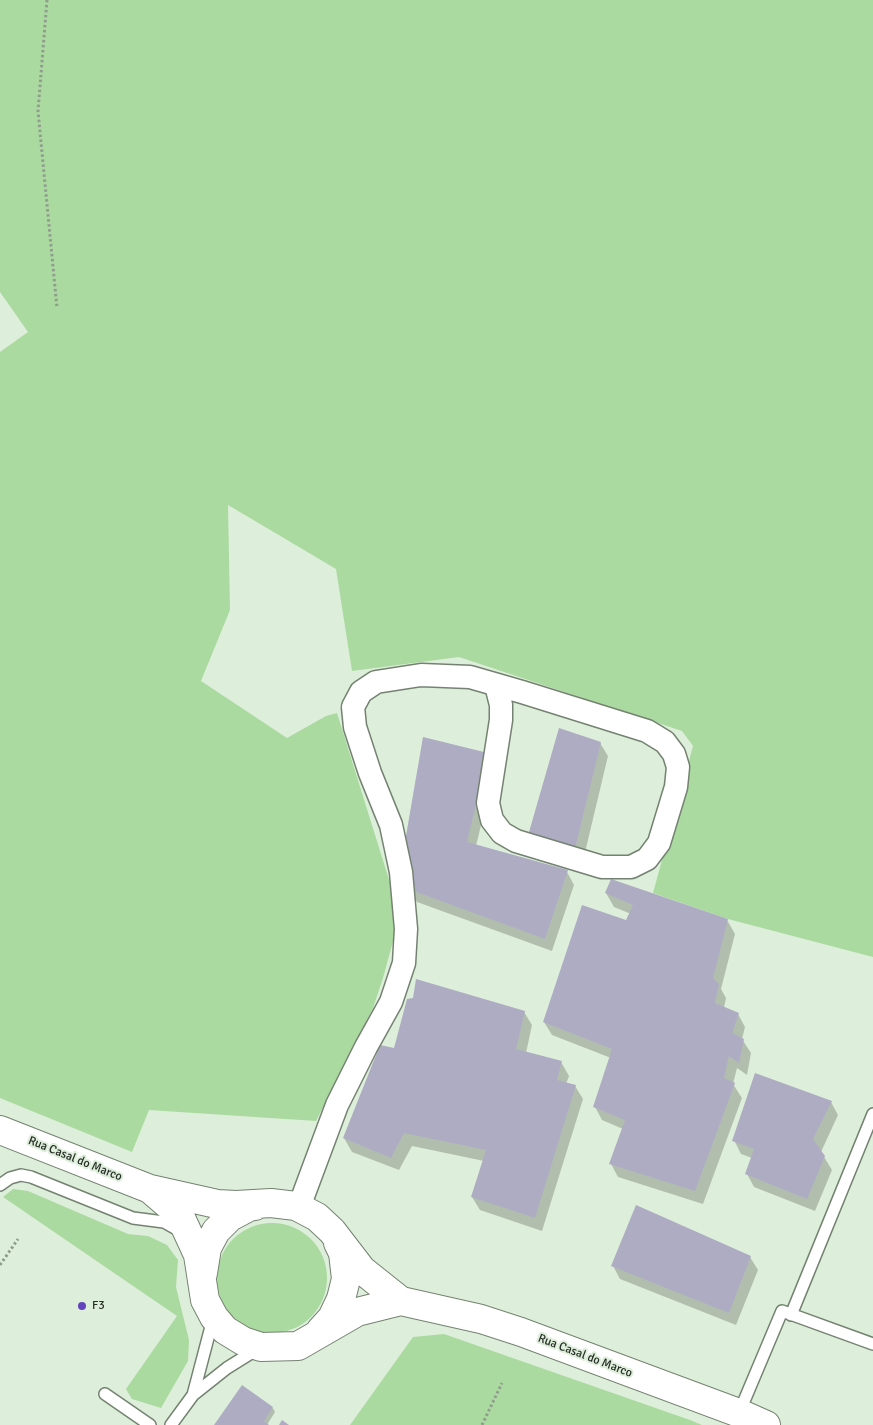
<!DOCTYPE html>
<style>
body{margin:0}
canvas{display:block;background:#ddeeda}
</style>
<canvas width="873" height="1425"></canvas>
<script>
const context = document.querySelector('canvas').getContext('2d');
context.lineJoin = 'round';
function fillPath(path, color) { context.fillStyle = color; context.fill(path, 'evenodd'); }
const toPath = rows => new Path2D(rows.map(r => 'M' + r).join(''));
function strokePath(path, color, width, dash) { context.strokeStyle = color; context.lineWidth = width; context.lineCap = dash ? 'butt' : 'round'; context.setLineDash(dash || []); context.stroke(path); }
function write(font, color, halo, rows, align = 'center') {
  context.font = font + ' Signika,sans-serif'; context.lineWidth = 4; context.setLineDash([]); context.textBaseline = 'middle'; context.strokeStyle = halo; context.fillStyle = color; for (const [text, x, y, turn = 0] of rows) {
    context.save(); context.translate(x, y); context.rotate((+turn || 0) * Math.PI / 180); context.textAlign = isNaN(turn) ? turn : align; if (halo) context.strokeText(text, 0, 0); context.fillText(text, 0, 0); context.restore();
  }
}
const green = toPath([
 [0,0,873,0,873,957,728,919,653,893,693,746,682,731,459,657,352,671,336,569,228,505,230,610,201,681,287,738,326,716,337,713,391,886,395,934,383,978,373,1008,316,1121,149,1110,132,1152,0,1098,0,352,28,332,0,292],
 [13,1189,28,1191,128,1234,148,1236,167,1245,178,1260,176,1287,189,1340,188,1361,161,1408,132,1399,126,1389,177,1316,3,1197],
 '217 1278a55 55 0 1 1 110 0a55 55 0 1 1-110 0Z',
 [444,1334,690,1420,702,1425,350,1425,413,1337]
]);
const shadow = toPath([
 [600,743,608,756,582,865,529,838],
 [495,767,476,846,567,872,574,885,552,951,417,902,409,888],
 [606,893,727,920,735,934,721,989,726,998,724,1008,738,1014,745,1027,742,1039,751,1053,747,1075,737,1068,733,1084,742,1098,703,1204,618,1177,611,1164,623,1129,602,1120,595,1107,611,1058,552,1035,544,1022,627,922,631,914,614,907],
 [524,1012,532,1025,526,1053,561,1062,569,1076,566,1084,575,1086,583,1099,542,1231,480,1210,472,1197,484,1161,412,1146,399,1170,352,1152,344,1138,395,1050],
 [831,1102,838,1115,821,1152,832,1170,815,1211,754,1187,747,1174,752,1158,741,1154,734,1140],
 [750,1257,758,1270,736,1325,620,1279,613,1266],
 [273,1408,275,1412,267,1425,215,1425]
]);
const building = toPath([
 [559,728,601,742,574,853,527,839],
 [423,737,488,753,467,842,568,870,545,939,408,889,402,859],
 [611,879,728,919,713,978,719,984,715,1003,739,1013,732,1033,744,1039,739,1063,729,1056,724,1078,735,1083,695,1191,609,1164,625,1120,593,1107,612,1049,543,1022,582,905,626,920,633,905,605,893],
 [416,979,525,1011,516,1049,562,1061,557,1080,576,1085,535,1218,471,1197,486,1150,404,1133,391,1158,343,1138,380,1045,394,1048,407,999,413,998],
 [755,1073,832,1101,813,1139,825,1156,807,1199,745,1174,754,1149,732,1141],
 [636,1205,751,1256,729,1313,611,1266],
 [242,1385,273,1407,264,1421,269,1425,214,1425],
 [282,1420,289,1425,279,1425]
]);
const path = toPath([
 [47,0,38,111,57,308],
 [0,1265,18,1239],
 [482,1425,502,1383]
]);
const service = toPath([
 [0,1185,10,1178,21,1175,31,1177,133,1218,164,1222,180,1231],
 [791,1315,873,1114],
 [105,1394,150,1425],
 [193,1395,213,1319],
 [739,1413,782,1311,873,1344],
 [171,1425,193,1395,227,1368,259,1348]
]);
const minor = toPath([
 [299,1207,337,1105,366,1047,391,1002,404,963,406,929,401,872,391,825,370,773,355,727,353,707,361,692,376,682,421,675,470,677,522,692,647,731,665,742,674,754,678,767,676,787,659,843,647,859,631,867,602,867,516,841,502,833,492,820,488,803,501,720,501,705,496,685]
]);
const secondary = toPath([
 [0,1130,150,1189,217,1204,236,1205,271,1203,296,1206,317,1217,332,1231,362,1270,401,1301],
 [150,1189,171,1207,181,1218,198,1255,205,1300,214,1317,225,1330,243,1341,261,1347,298,1346,357,1312,401,1301,481,1319,521,1332,739,1413,766,1425],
 [203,1273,207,1248,216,1231,230,1217,249,1207,255,1206],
 [321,1330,332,1318,341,1299,346,1279,343,1253,338,1243]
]);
const markers = [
 [82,1306,5,"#6245bd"]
];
const streetNames = [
 ["Rua Casal do Marco",75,1159,22],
 ["Rua Casal do Marco",585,1356,21]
];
const poiNames = [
 ["F3",92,1306]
];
fillPath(green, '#abdaa0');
fillPath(shadow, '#0003');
fillPath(building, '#aeacc3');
strokePath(service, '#748371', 14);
strokePath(minor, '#748371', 25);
strokePath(secondary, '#748371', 30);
strokePath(path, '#909c8e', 3, [2.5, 2.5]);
strokePath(service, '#fff', 11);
strokePath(minor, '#fff', 22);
strokePath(secondary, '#fff', 28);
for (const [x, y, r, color] of markers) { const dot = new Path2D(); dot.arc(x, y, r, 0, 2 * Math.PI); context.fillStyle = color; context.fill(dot); strokePath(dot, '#ddeeda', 2); }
write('12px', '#272d26', '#ddeeda', streetNames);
write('12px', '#272d26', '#ddeeda', poiNames, 'left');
</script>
